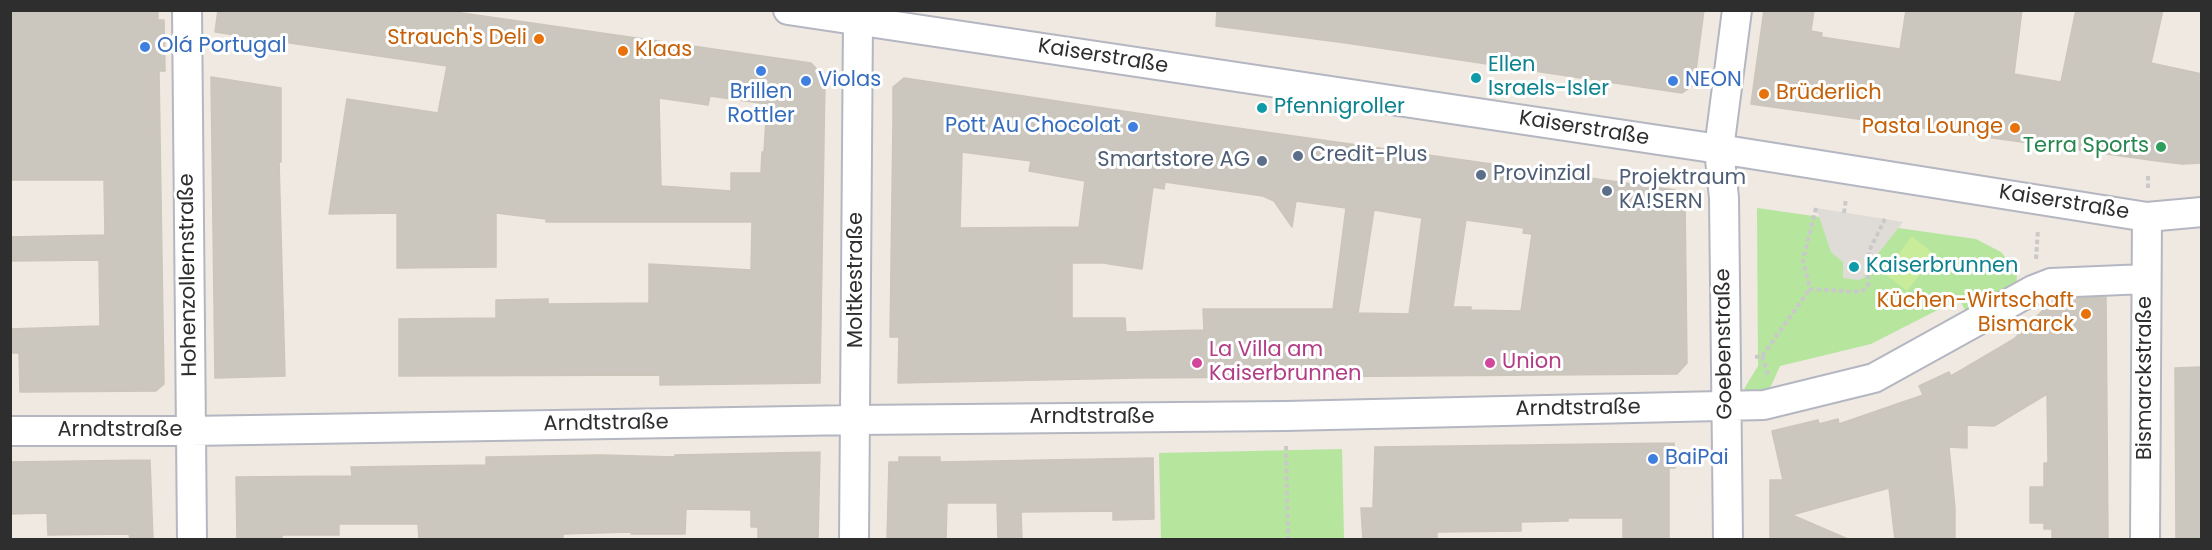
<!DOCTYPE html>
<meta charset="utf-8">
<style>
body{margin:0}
#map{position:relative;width:2212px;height:550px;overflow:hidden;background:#efe9e1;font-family:Poppins,sans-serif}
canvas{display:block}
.frame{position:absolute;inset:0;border:12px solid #2e2e2e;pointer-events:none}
</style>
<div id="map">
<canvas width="2212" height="550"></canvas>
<div class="frame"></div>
</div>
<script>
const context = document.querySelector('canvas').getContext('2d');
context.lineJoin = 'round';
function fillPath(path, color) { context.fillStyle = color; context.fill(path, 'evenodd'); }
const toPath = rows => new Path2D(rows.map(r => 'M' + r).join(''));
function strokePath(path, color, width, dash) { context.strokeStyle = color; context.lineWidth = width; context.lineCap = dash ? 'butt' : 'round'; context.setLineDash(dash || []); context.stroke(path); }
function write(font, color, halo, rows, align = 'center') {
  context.font = font + ' Poppins,sans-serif'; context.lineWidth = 6; context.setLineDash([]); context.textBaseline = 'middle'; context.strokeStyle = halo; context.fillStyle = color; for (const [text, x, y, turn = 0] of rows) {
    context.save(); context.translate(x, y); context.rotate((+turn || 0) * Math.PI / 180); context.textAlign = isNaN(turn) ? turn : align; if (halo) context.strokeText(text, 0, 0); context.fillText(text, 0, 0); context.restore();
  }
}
const green = toPath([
 [1757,208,1976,239,2001,252,2017,272,2016,292,1971,320,1959,299,1871,344,1780,366,1771,386,1759,397,1744,389,1758,366],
 [1342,449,1344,539,1161,539,1159,453]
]);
const pitch = toPath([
 [1912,236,1935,255,1907,291,1884,273]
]);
const plaza = toPath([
 [1816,208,1885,219,1903,222,1874,259,1864,278,1858,280,1843,278,1843,262,1831,252]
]);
const building = toPath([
 [10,10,158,10,158,20,164,20,165,71,159,71,164,384,156,391,20,392,19,353,10,353,10,329,100,326,99,260,10,261,10,237,105,235,104,180,10,180,10,10],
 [218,10,441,10,811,63,825,78,820,383,660,385,660,375,399,376,399,319,496,318,496,300,548,299,548,304,649,303,649,264,751,270,752,222,546,222,546,219,496,213,496,267,397,268,397,213,329,214,347,99,438,113,447,66,215,32,218,10],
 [710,96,767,104,764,152,762,152,761,173,731,173,731,191,661,186,659,98,708,105,710,96],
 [1217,10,1704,10,1694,85,1682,93,1346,43,1216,26,1217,10],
 [1764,10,1814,10,1811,31,1822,33,1821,37,1900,49,1906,10,2022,10,2014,74,2061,82,2076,10,2163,10,2151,63,2202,74,2202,163,2182,164,2157,161,1751,104,1764,10],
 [211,77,281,88,281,162,279,161,285,376,215,378,211,77],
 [904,78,1216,125,1675,190,1685,202,1687,363,1677,374,1136,378,898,383,899,337,890,337,893,121,893,87,904,78],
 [962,152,1031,161,1029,171,1085,181,1079,227,960,228,962,152],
 [1165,182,1263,196,1274,201,1292,227,1296,201,1346,208,1333,309,1203,309,1204,330,1126,332,1125,318,1072,318,1072,263,1103,263,1142,269,1153,187,1164,189,1165,182],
 [1374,210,1422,218,1409,314,1358,313,1374,210],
 [1466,220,1524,228,1523,233,1532,234,1521,311,1471,310,1471,307,1453,307,1466,220],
 [2106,297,2108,540,2052,540,2052,529,2044,529,2044,523,2030,523,2030,487,2044,487,2044,463,2048,463,2047,394,1994,426,1967,425,1967,448,1949,447,1955,508,1955,540,1895,540,1889,488,1792,515,1850,540,1770,540,1770,480,1783,480,1772,431,1818,420,1819,424,1838,419,1839,424,1923,395,1919,386,1949,372,1951,376,2014,339,2046,307,2046,303,2054,299,2106,297],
 [2202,367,2202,540,2176,540,2175,368,2202,367],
 [1674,443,1675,468,1669,468,1669,540,1623,540,1623,518,1568,518,1568,521,1521,522,1521,531,1437,532,1437,540,1363,540,1361,508,1373,508,1375,447,1674,443],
 [820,452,818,540,758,540,758,527,751,527,751,510,686,509,685,534,631,534,631,532,563,534,563,540,419,540,418,524,339,524,339,535,282,535,282,540,237,540,236,477,352,476,351,467,486,465,486,457,601,455,675,457,675,455,820,452],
 [899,457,940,457,940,462,1153,458,1154,519,1113,520,1113,511,1021,512,1022,540,998,540,997,503,947,503,946,540,887,540,889,462,899,462,899,457],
 [150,460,153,540,130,540,129,534,48,535,47,513,10,514,10,462,150,460]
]);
const path = toPath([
 [2148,188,2148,174],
 [1816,208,1803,260,1810,289,1861,292,1868,285,1869,251,1885,219],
 [1844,213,1846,199],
 [2036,259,2038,230],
 [1762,356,1768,375],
 [1755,357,1762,356,1810,289],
 [1286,446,1288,540]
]);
const street = toPath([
 [187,10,192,540],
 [788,10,1719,149,2147,217,2202,212],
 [10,431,190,431,856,420,1286,416,1764,405,1874,378,2033,290,2051,283,2146,279],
 [854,540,858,20],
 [1728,540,1724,198,1719,149,1737,10],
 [2145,540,2147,217]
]);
const markers = [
 [539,39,6,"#e8710a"],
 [145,47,6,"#3f7fe0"],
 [623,51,6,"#e8710a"],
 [761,71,6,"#3f7fe0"],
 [1476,78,6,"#0f9aa8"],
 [806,81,6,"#3f7fe0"],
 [1673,81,6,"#3f7fe0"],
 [1764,94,6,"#e8710a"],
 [1262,108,6,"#0f9aa8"],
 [1133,127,6,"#3f7fe0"],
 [2015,128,6,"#e8710a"],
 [2161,147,6,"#2e9e5b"],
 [1298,156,6,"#5c6f8a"],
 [1262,161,6,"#5c6f8a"],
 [1481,175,6,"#5c6f8a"],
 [1607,191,6,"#5c6f8a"],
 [1854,267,6,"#0f9aa8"],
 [2086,314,6,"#e8710a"],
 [1197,363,6,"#d1479c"],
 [1490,363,6,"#d1479c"],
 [1653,459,6,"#3f7fe0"]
];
const foodNames = [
 ["Strauch's Deli",527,39],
 ["Klaas",635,51,"left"],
 ["Brüderlich",1776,94,"left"],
 ["Pasta Lounge",2003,128],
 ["Küchen-Wirtschaft",2074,302],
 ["Bismarck",2074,326]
];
const shopNames = [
 ["Olá Portugal",157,47],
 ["Violas",818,81],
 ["NEON",1685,81],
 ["Brillen",761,93,"center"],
 ["Rottler",761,117,"center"],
 ["Pott Au Chocolat",1121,127,"right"],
 ["BaiPai",1665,459]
];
const streetNames = [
 ["Kaiserstraße",1103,57,9],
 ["Kaiserstraße",1584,129,9],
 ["Kaiserstraße",2064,203,9],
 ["Hohenzollernstraße",189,275,-91],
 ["Moltkestraße",857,280,-90],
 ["Goebenstraße",1725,344,-91],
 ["Bismarckstraße",2146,378,-90],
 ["Arndtstraße",1578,409,-1],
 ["Arndtstraße",1092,418],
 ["Arndtstraße",606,424,-1],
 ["Arndtstraße",120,431]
];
const cultureNames = [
 ["Ellen",1488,66],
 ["Israels-Isler",1488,90],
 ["Pfennigroller",1274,108],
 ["Kaiserbrunnen",1866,267]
];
const leisureNames = [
 ["Terra Sports",2149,147]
];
const serviceNames = [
 ["Credit-Plus",1310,156],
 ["Smartstore AG",1250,161,"right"],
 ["Provinzial",1493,175],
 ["Projektraum",1619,179],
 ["KA!SERN",1619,203]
];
const hotelNames = [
 ["La Villa am",1209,351],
 ["Kaiserbrunnen",1209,375],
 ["Union",1502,363]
];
fillPath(green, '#b6e59e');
fillPath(pitch, '#c9ec9a');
fillPath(plaza, '#dfdcd8');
fillPath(building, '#cbc7bf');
strokePath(building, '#cbc5ba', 1.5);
strokePath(street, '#b4b7c1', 32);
strokePath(path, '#c9c9c9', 4, [4.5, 3]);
strokePath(street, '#fff', 28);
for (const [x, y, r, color] of markers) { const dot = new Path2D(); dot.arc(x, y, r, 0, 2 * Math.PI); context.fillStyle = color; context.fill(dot); strokePath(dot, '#fff', 2); }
write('21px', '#c56008', '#fff', foodNames, 'right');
write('21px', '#366cbe', '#fff', shopNames, 'left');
write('21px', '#2e2e2e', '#fff', streetNames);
write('21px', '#0d838f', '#fff', cultureNames, 'left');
write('21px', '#27864d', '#fff', leisureNames, 'right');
write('21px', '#4e5e75', '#fff', serviceNames, 'left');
write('21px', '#b23c85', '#fff', hotelNames, 'left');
</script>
